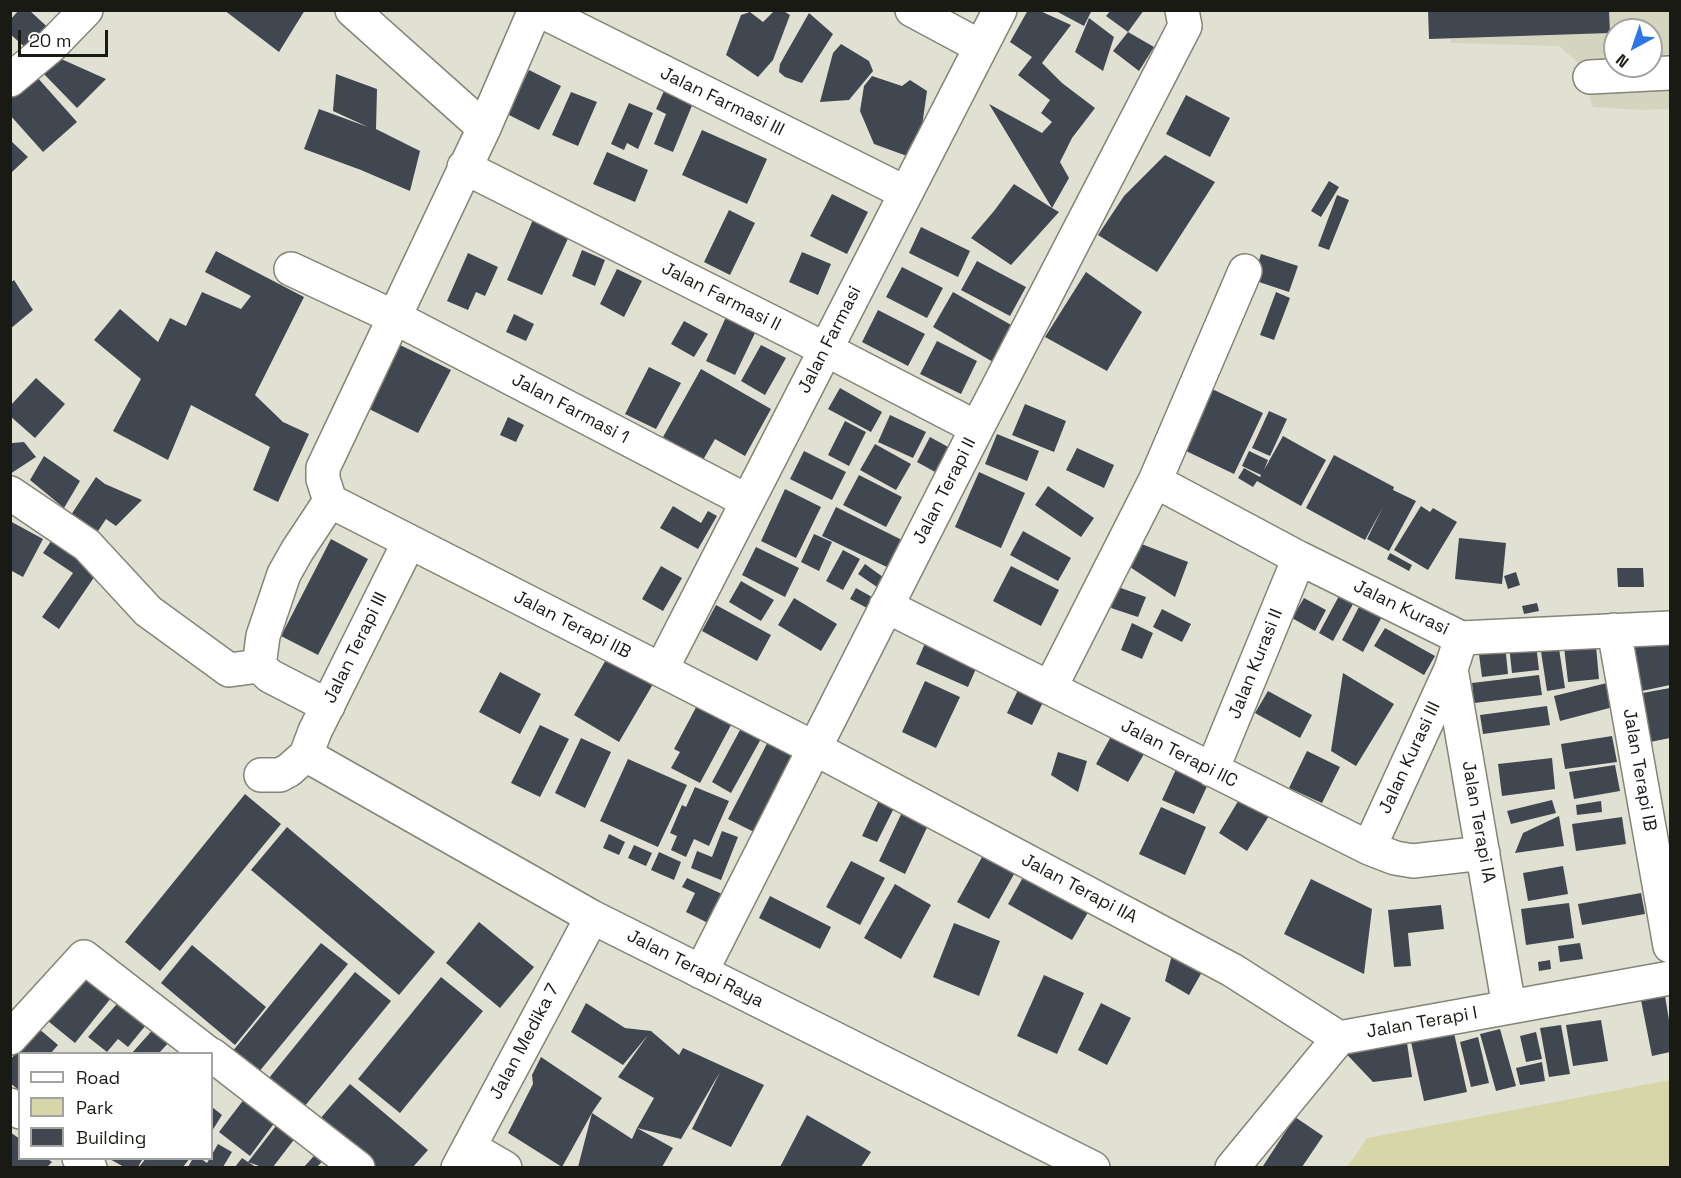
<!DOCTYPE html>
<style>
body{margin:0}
#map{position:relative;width:1681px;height:1178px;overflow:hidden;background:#e1e1d3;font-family:"Space Grotesk",sans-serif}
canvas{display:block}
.frame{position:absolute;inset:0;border:12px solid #1a1a15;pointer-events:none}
.legend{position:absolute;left:18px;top:1052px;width:195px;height:108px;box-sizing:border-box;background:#fff;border:2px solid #a3a3a1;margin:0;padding:8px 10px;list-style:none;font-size:18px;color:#1a1a15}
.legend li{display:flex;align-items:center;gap:12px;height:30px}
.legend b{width:30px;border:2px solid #a3a3a1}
.north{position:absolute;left:1603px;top:18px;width:60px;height:60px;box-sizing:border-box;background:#fff;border:2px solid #a3a3a1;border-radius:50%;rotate:220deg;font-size:16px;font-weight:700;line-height:24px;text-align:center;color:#1a1a15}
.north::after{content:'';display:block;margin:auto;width:21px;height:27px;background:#2c77e3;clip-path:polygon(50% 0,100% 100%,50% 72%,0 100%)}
.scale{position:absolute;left:18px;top:30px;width:90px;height:27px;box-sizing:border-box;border:3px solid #1a1a15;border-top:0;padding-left:8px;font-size:18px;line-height:21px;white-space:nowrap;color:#1a1a15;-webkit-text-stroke:4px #fff;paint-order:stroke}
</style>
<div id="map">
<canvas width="1681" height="1178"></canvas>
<div class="frame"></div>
<ul class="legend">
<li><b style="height:8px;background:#fff"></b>Road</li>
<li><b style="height:16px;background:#d7d6a8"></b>Park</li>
<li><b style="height:16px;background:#404751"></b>Building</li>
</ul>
<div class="north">N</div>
<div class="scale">20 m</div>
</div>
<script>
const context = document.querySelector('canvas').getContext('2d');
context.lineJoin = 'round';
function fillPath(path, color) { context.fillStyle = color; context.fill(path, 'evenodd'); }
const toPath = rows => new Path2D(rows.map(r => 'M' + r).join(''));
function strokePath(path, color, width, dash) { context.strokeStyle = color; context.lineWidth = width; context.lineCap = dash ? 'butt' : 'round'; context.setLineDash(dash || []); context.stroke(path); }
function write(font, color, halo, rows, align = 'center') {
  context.font = font + ' "Space Grotesk",sans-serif'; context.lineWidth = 6; context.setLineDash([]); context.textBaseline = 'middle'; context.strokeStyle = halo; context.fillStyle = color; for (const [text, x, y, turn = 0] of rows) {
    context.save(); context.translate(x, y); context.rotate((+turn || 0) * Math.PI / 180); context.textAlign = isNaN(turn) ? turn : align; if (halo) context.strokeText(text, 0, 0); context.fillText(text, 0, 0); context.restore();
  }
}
const built = toPath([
 [1447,11,1670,11,1670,109,1642,110,1593,107,1577,62,1559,46,1451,43],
 [1615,30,1651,30,1651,66,1615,66]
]);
const green = toPath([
 [1670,1080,1670,1167,1347,1167,1367,1138]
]);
const building = toPath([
 [19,10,29,10,55,34,35,56,10,34,10,20],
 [224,10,305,10,279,52],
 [775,10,782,10,790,15,773,60,758,77,726,55,741,15,750,12,763,22],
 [1028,10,1038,10,1071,25,1042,63,1062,83,1095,108,1072,138,1060,162,1069,178,1052,208,1059,212,1011,265,971,238,994,211,1014,184,1052,208,989,104,1042,133,1052,122,1041,113,1050,100,1018,75,1032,57,1010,42],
 [1054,10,1092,10,1084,26],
 [1111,10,1144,10,1128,32,1106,16],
 [1428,10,1609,10,1610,33,1429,39],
 [809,13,833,34,802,83,785,77,779,72,780,64],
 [1089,18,1114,37,1103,71,1075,52],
 [1128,32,1154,47,1139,71,1113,51],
 [841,44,869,61,873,71,849,100,820,102,833,53],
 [59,58,106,79,77,108,43,73],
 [28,67,77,122,43,152,10,115,10,82],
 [529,70,561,86,539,130,507,114],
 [336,74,377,89,376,129,420,151,410,191,361,170,304,149,319,109,368,127,333,111],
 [872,76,902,86,910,80,927,91,919,147,907,156,874,144,860,111,864,86],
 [664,91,693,103,673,152,654,144,666,114,656,109],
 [571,92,597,102,578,146,552,135],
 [1186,95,1230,118,1210,157,1166,134],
 [629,103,653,113,638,149,627,143,624,150,611,144],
 [702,130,767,159,747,204,682,175],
 [10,140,28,157,12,172,10,171],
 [607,152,648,170,635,202,593,184],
 [1165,155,1215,182,1157,272,1098,235,1124,196],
 [1329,181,1339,187,1321,217,1311,211],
 [832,194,868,212,847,254,810,236],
 [1337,195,1349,200,1329,250,1318,246],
 [729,210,755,223,730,275,704,262],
 [535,215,571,232,542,295,507,280],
 [921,227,970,251,958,277,909,253],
 [582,250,605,260,595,286,572,276],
 [216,251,304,297,255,395,283,422,309,434,278,502,253,490,270,447,191,405,168,460,113,431,141,379,94,340,120,309,158,342,170,318,186,326,202,292,241,309,251,296,205,272],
 [802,252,831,264,818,295,789,282],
 [468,253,498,267,485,296,476,292,468,310,447,301],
 [1261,254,1298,266,1289,292,1253,280],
 [977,261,1026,287,1010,316,961,290],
 [902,267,943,288,927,318,886,297],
 [617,269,642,281,624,317,600,304],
 [1086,272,1142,312,1107,371,1045,337],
 [14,280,33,310,10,329,10,283],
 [953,292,1013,326,993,362,933,327],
 [1276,292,1290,298,1274,340,1260,335],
 [878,310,925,334,908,366,862,342],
 [514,314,534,324,526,341,506,332],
 [726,317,756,331,735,375,706,361],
 [684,321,708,334,694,357,671,344],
 [937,341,977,361,961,394,920,374],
 [394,342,451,370,418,433,365,407],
 [761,345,786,358,765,395,741,381],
 [649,367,681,383,656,429,625,414],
 [701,369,771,409,745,456,715,439,703,460,663,437],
 [36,378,65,404,35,438,10,416,10,406],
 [840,388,882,412,871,432,828,409],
 [1212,389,1263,413,1234,474,1184,450],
 [1025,404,1066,421,1054,452,1012,435],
 [1269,411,1287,419,1270,456,1252,448],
 [890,415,926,432,913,458,878,442],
 [508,417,524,425,516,442,500,435],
 [845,421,866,432,849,466,828,455],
 [997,434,1039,451,1027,481,985,464],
 [1283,436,1326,460,1301,506,1257,481,1253,487,1238,478,1244,468,1260,477,1261,475,1242,466,1249,451,1268,460,1264,470],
 [930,437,950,448,937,473,917,462],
 [10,441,12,443,24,442,36,457,10,474],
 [875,444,911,464,896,490,860,470],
 [1077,448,1114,465,1104,488,1066,470],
 [804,451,846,472,832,500,790,479],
 [1334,455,1394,487,1393,490,1416,501,1389,551,1367,539,1383,507,1365,540,1306,508],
 [44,456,80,481,64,508,30,480],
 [979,472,1025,493,1001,548,955,527],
 [859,475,902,497,886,527,843,505],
 [96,477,105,484,142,500,116,526,106,519,92,540,69,518],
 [1048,486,1094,518,1081,537,1035,505],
 [785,489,821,507,796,558,761,541],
 [673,506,701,523,708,511,717,516,698,549,660,528],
 [1421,506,1430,512,1433,508,1457,522,1428,570,1394,550],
 [836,507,902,540,889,568,822,536],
 [10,521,43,539,23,577,10,570],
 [1023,531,1071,558,1058,581,1010,555],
 [814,534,832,542,819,571,801,562],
 [55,535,101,567,59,629,42,617,73,573,43,553],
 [1459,538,1506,543,1502,584,1455,579],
 [331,539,368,559,318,655,281,636],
 [1139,543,1188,562,1175,597,1130,567],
 [756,547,799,568,785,597,742,575],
 [843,550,860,559,843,590,826,581],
 [1390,553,1412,565,1409,571,1387,559],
 [865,564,883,577,877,587,858,574],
 [661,566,682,578,663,611,642,599],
 [1011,566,1059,590,1041,626,993,601],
 [1617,568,1643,568,1644,587,1618,587],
 [1516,572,1520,585,1508,589,1504,576],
 [741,581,774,600,761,621,729,602],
 [1118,587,1146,597,1138,617,1111,608],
 [856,588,872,597,867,608,850,599],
 [1339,596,1353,604,1333,641,1319,633],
 [794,598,837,624,821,651,778,625],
 [1304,598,1326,610,1315,631,1292,618],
 [1363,599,1385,611,1363,652,1342,640],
 [1537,603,1539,611,1524,614,1522,606],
 [716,605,771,635,757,661,702,631],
 [1162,609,1191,624,1182,642,1153,627],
 [1132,623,1153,633,1142,659,1121,650],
 [1385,628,1435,656,1424,675,1374,646],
 [1595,635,1599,679,1568,682,1563,638],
 [1670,638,1670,685,1637,692,1628,647],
 [926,641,978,664,968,687,916,664],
 [1558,642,1565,688,1547,691,1540,645],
 [1505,644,1508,674,1482,677,1478,647],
 [1536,644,1539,670,1512,673,1509,646],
 [611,651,656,679,619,742,574,715],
 [500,672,541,694,520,734,479,712],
 [1343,673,1394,704,1356,766,1331,751],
 [1539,675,1542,695,1474,703,1472,683],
 [925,681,960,697,936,748,902,732],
 [1611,682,1617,706,1560,721,1554,696],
 [1019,688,1044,700,1032,725,1007,713],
 [1670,688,1670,738,1645,743,1637,694],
 [1268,691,1312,715,1300,738,1255,713],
 [702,696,737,714,700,783,671,768,680,752,674,749],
 [1547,706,1550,725,1483,734,1480,715],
 [747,717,767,728,731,793,712,782],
 [540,725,569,739,540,797,511,783],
 [1115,729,1148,747,1128,782,1096,764],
 [773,732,799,744,754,832,728,819],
 [1612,736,1617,762,1565,769,1561,744],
 [581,738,611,752,585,808,555,793],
 [1307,751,1340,767,1322,803,1289,788],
 [1058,752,1087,761,1078,792,1051,775],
 [1552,758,1555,789,1502,796,1498,764],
 [628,759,687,785,658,847,600,821],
 [1178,765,1210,780,1194,814,1162,800],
 [1615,765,1620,791,1574,799,1569,772],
 [695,787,729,801,709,846,694,839,686,857,671,850,677,836,670,833,682,805,686,807],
 [245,794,281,824,160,971,125,942],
 [880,798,896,804,877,842,862,836],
 [1240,798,1269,816,1247,851,1219,833],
 [1552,800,1556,813,1511,824,1507,811],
 [1601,801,1602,812,1577,815,1576,805],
 [906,804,932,817,905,874,879,861],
 [1161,807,1206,827,1185,875,1139,854],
 [1559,816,1564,846,1515,853,1523,833],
 [1622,817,1626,844,1576,851,1572,824],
 [287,827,435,952,399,995,251,870],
 [722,831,738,837,721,880,691,868,697,851,712,857],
 [609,834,625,842,619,855,603,848],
 [634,845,652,853,646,866,628,858],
 [986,850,1018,867,989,919,957,902],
 [659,852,681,862,674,880,651,870],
 [851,861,885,878,860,925,826,907],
 [1563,866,1568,894,1528,901,1523,873],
 [1026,872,1090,909,1072,940,1008,904],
 [687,878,722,894,708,923,686,912,695,893,682,887],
 [1311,879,1372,909,1364,974,1284,934],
 [895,884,931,905,901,959,864,938],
 [1641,893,1645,914,1582,925,1578,904],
 [770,896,831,927,820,949,759,918],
 [1569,903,1574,938,1526,945,1521,909],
 [1441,905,1444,929,1408,933,1411,966,1394,967,1388,910],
 [479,922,534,967,500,1008,446,963],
 [954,923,1000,941,979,996,933,977],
 [321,943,348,964,258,1073,232,1052],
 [1580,943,1583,959,1560,962,1558,946],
 [192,945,266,1007,235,1045,161,983],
 [1172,955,1202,972,1189,995,1165,981],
 [1550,960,1551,969,1539,971,1538,962],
 [83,968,115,993,75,1043,43,1017],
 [355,972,391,1001,304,1107,269,1078],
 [1044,975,1084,993,1057,1054,1017,1036],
 [441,977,483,1011,400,1113,358,1079],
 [1664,990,1670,1026,1670,1052,1652,1056,1640,995],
 [123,997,150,1020,128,1047,118,1039,107,1052,88,1037],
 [586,1003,625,1028,651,1031,679,1055,683,1048,764,1085,731,1147,692,1129,720,1072,681,1139,637,1128,654,1098,618,1077,648,1035,623,1065,571,1032],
 [1101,1003,1131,1018,1107,1065,1078,1050],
 [1601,1020,1608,1061,1573,1066,1566,1025],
 [157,1025,172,1039,159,1053,132,1053],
 [1561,1025,1570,1074,1549,1077,1540,1028],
 [38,1028,58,1045,51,1053,20,1054,20,1091,10,1083,10,1060],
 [1500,1029,1516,1086,1496,1091,1480,1034],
 [1536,1032,1542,1059,1526,1062,1520,1036],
 [1454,1033,1467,1092,1424,1101,1411,1042],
 [1406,1036,1412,1077,1373,1082,1337,1044],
 [1478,1037,1489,1083,1471,1087,1460,1042],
 [541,1057,602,1098,593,1111,562,1167,508,1133,533,1084,532,1075],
 [1542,1062,1545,1081,1520,1085,1516,1068],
 [350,1084,428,1150,413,1167,375,1167,319,1120],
 [248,1094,278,1118,250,1156,219,1132],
 [212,1107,222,1115,212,1131],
 [592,1113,632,1139,637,1128,673,1148,662,1167,578,1167],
 [807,1115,871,1152,861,1167,780,1167],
 [1295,1117,1323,1136,1302,1167,1265,1167,1263,1166],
 [279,1122,299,1133,273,1167,262,1167,248,1162,256,1167,235,1167,242,1158,248,1162],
 [10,1132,20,1139,20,1158,46,1158,52,1162,47,1167,10,1167],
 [218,1144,232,1152,223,1167,188,1167,193,1158,200,1158,207,1163],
 [321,1148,328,1155,318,1166,320,1167,304,1167],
 [108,1158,143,1158,138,1167,124,1167],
 [146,1158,190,1158,183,1167,139,1167]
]);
const minor = toPath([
 [352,10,484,128],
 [539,10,906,193],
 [912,10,981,47],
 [1590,77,1670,73],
 [10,80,52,45,86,10],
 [464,167,825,349,977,428],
 [291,269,394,317,747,501],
 [1155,481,1245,271],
 [10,493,87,545,148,611,229,670,259,666],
 [330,501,814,748,1232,970,1339,1038],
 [330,501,323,479,323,468,484,128,535,10],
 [886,606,1369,848,1395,858,1413,861,1483,853],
 [1614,630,1670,946],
 [1461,638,1451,669,1509,1007],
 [259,666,263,636,284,574,297,551,330,501],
 [259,666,270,676,328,706],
 [661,670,1000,10],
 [1050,688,1155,481,1299,558,1461,638,1670,628],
 [306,755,592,917,1093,1168],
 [1212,770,1299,558],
 [261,775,280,775,289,770,306,755,315,731,409,542],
 [1369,848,1451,669],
 [701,972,977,428,1185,26,1182,10],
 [10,1038,84,957,209,1054],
 [212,1055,358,1168],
 [10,1105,20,1112],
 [469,1147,505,1168],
 [79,1158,90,1168],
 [458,1168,592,917],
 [1232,1168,1339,1038,1670,978]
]);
const streetNames = [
 ["Jalan Farmasi III",722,102,26],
 ["Jalan Farmasi II",721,297,27],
 ["Jalan Farmasi",830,340,-63],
 ["Jalan Farmasi 1",570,409,28],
 ["Jalan Terapi II",945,491,-63],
 ["Jalan Kurasi",1401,608,26],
 ["Jalan Terapi IIB",572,625,27],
 ["Jalan Terapi III",356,648,-64],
 ["Jalan Kurasi II",1256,664,-68],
 ["Jalan Terapi IIC",1179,754,27],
 ["Jalan Kurasi III",1410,758,-65],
 ["Jalan Terapi IB",1639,770,80],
 ["Jalan Terapi IA",1478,822,80],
 ["Jalan Terapi IIA",1079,889,28],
 ["Jalan Terapi Raya",695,969,27],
 ["Jalan Terapi I",1422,1023,-10],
 ["Jalan Medika 7",525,1042,-62]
];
fillPath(built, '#d5d5bf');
fillPath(green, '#d7d6a8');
fillPath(building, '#404751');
strokePath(minor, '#848477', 36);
strokePath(minor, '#fff', 33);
write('18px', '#1a1a15', '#fff', streetNames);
</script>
